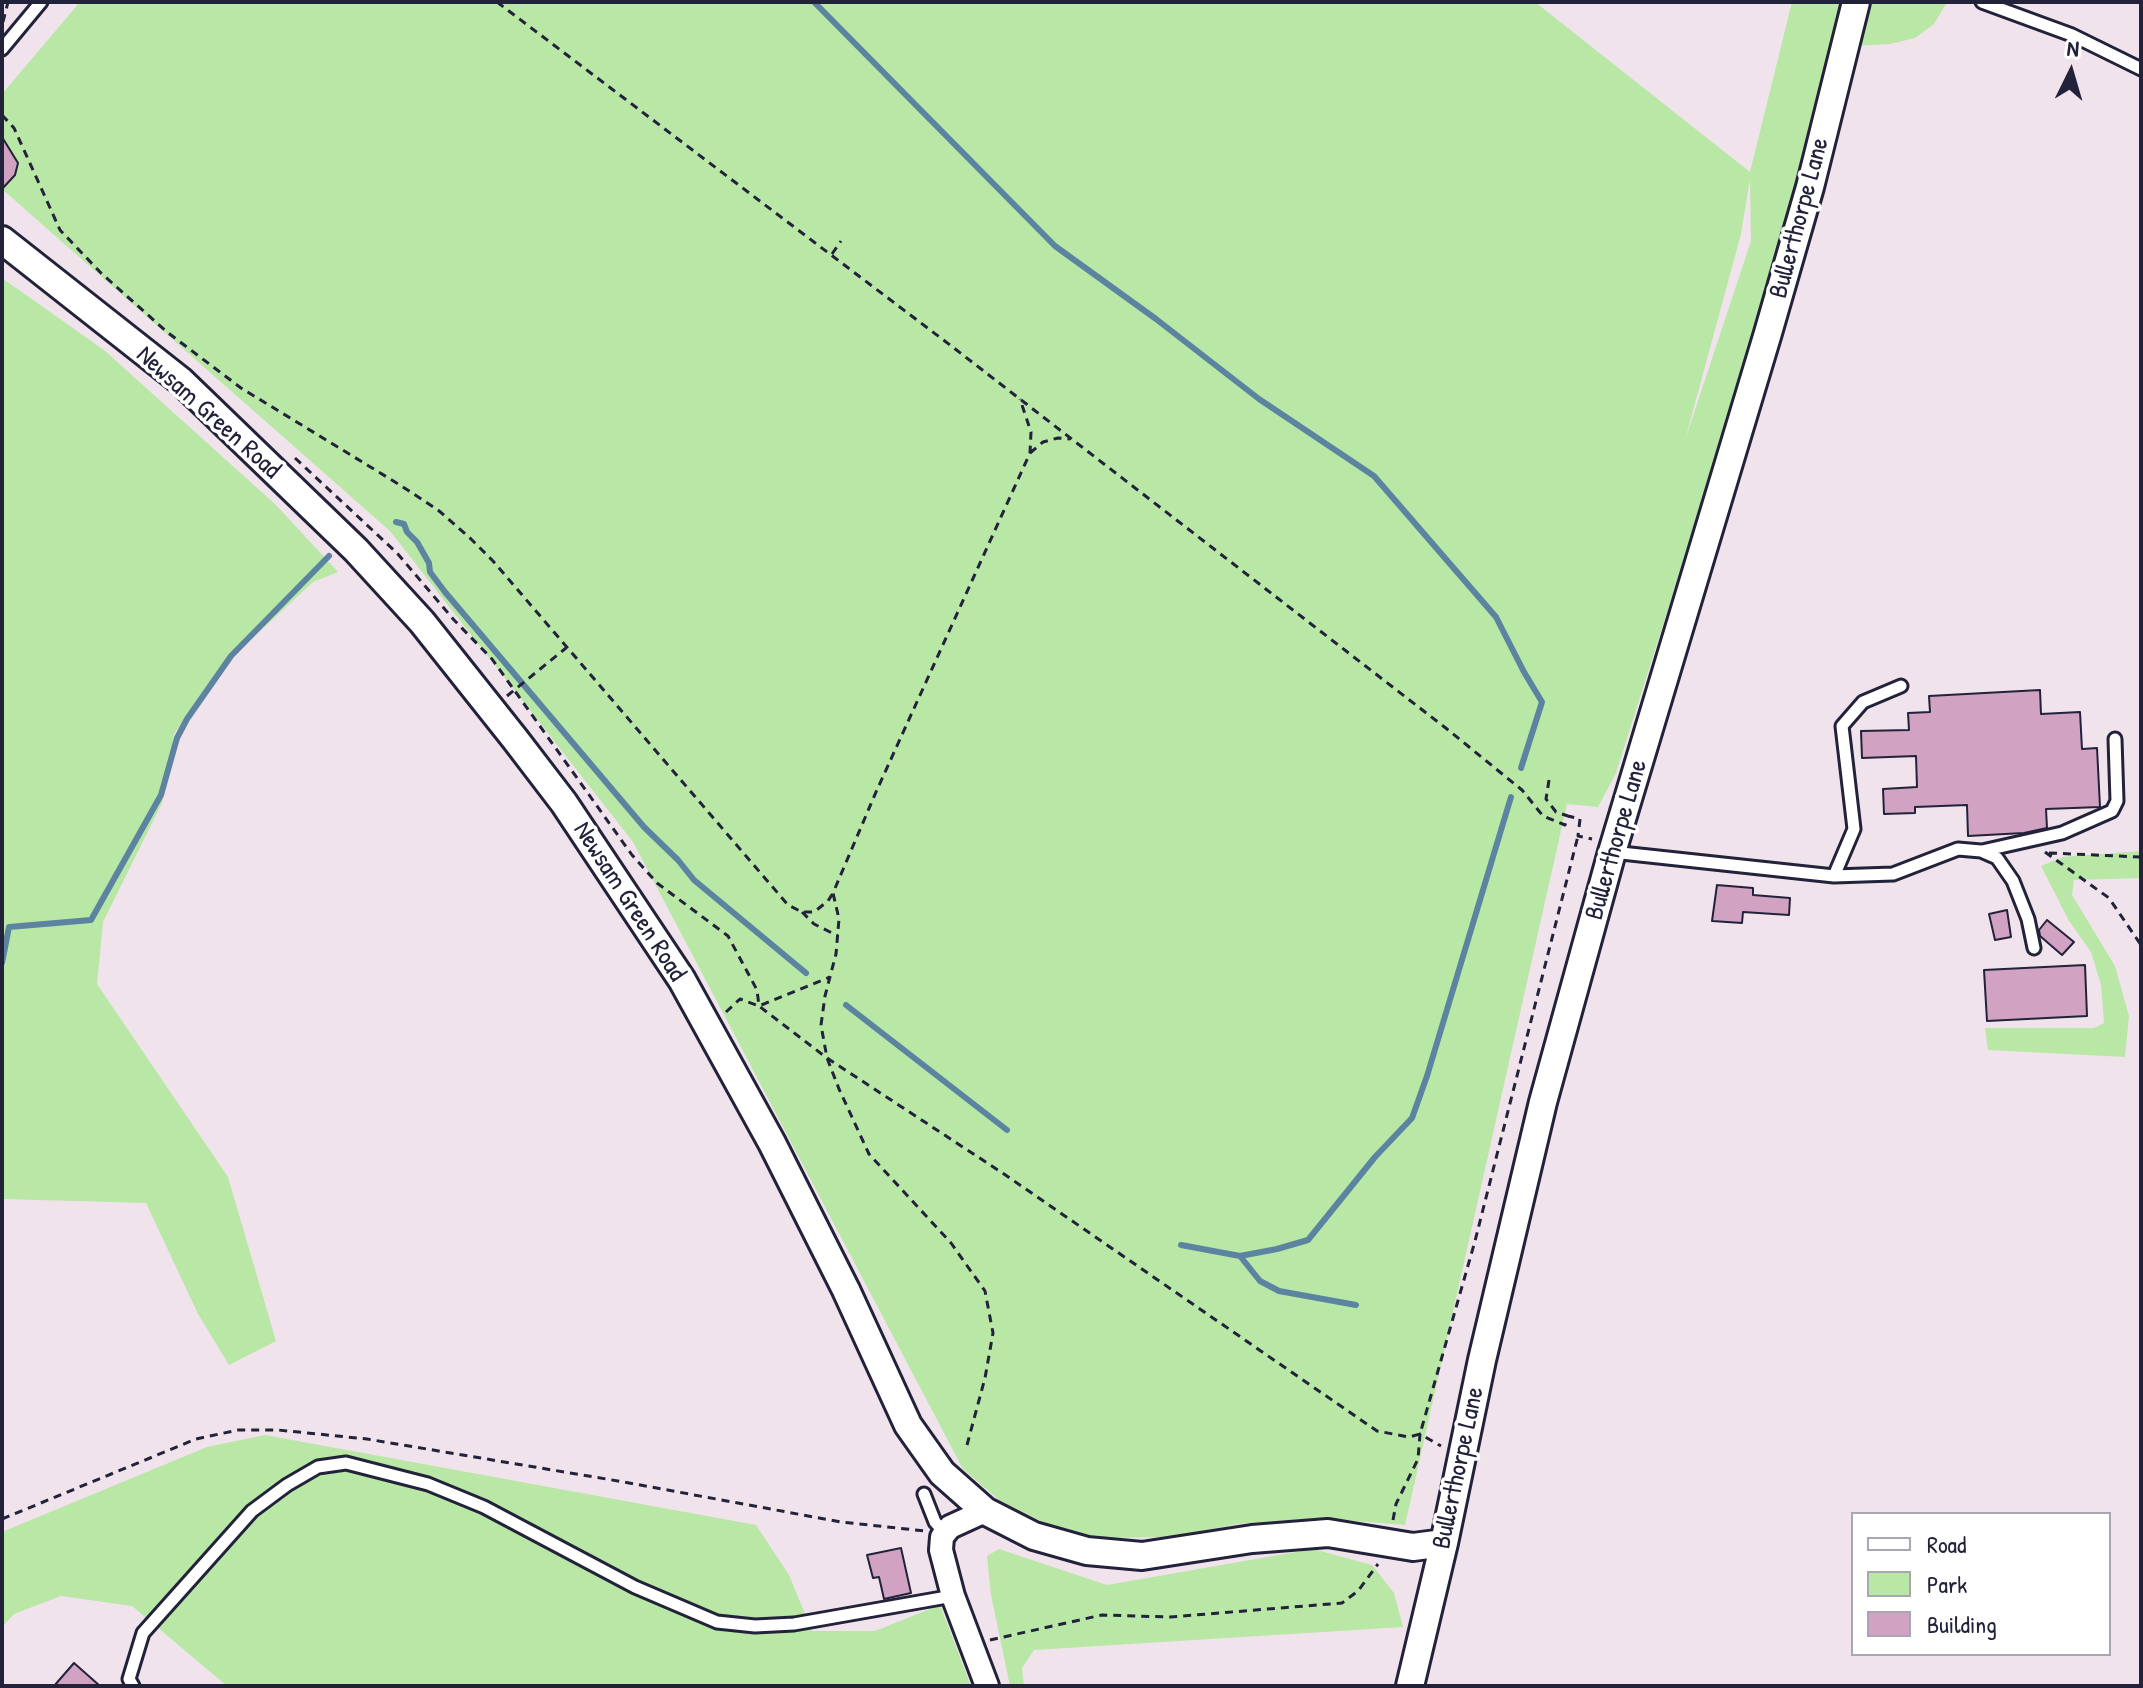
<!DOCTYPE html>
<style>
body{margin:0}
#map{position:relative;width:2143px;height:1688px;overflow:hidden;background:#f1e3ec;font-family:"Patrick Hand",sans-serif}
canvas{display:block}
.frame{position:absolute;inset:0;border:4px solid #22223b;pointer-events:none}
.legend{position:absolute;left:1851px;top:1512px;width:260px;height:144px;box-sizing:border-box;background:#fff;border:2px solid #a7a7b1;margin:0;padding:10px 14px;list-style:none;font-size:24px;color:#22223b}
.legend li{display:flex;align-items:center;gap:16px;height:40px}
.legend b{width:40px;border:2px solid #a7a7b1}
.north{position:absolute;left:2031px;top:32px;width:80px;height:80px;-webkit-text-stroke:6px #fff;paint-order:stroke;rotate:5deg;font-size:22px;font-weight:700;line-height:32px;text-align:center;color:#22223b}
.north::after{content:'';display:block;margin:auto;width:28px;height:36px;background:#22223b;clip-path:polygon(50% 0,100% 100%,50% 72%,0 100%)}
</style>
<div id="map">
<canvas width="2143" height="1688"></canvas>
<div class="frame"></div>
<ul class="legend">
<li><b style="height:10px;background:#fff"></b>Road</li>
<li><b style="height:22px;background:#b9e7a6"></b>Park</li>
<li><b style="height:22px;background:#d1a2c1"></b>Building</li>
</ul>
<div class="north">N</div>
</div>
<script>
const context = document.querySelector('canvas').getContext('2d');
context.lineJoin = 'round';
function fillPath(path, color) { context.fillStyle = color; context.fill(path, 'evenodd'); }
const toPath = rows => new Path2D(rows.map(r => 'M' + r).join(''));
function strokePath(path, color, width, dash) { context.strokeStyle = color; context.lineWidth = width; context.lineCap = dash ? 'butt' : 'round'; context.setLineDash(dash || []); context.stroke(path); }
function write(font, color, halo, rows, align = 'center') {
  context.font = font + ' "Patrick Hand",sans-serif'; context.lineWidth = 7; context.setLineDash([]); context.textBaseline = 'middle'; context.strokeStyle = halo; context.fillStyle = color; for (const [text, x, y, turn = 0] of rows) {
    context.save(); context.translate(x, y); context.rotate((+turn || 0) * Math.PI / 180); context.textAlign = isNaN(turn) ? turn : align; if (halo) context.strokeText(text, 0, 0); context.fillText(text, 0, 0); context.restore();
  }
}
const green = toPath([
 [80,2,1535,2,1750,172,1792,2,1842,2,1790,208,1722,439,1616,773,1598,807,1567,804,1405,1525,1319,1518,1237,1524,1171,1537,1100,1538,1045,1523,999,1500,963,1469,633,842,390,531,2,189,2,94],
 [1750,179,1751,241,1685,440,1741,234],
 [1866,2,1947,2,1934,24,1915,38,1890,44,1852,46],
 [2,278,104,350,276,505,338,572,313,582,217,671,174,734,168,777,162,803,103,922,97,984,228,1177,276,1341,229,1365,198,1314,146,1203,2,1199],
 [2141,851,2141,878,2074,880,2072,895,2115,966,2129,1016,2125,1057,1988,1050,1985,1028,2094,1028,2104,1023,2101,985,2091,952,2069,921,2041,866,2063,857],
 [265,1435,756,1525,789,1575,812,1631,875,1631,940,1605,971,1686,227,1686,132,1606,61,1596,14,1614,2,1627,2,1532,207,1447],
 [999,1549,1107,1585,1313,1549,1372,1565,1394,1593,1403,1627,1034,1650,1022,1668,1024,1686,1010,1686,991,1595,987,1556]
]);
const stream = toPath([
 [814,2,1055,246,1156,319,1259,399,1374,476,1496,617,1524,672,1542,702,1521,768],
 [396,522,404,524,407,532,417,542,429,563,430,572,445,592,644,827,678,860,694,880,806,973],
 [2,963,9,927,91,920,161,795,177,738,187,719,231,656,329,556],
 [846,1005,1007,1130],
 [1181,1245,1240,1256,1277,1249,1308,1240,1375,1157,1412,1118,1427,1076,1511,797],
 [1240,1256,1260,1281,1279,1291,1356,1305]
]);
const building = toPath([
 [2,137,18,163,15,175,2,189,2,137],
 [2040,690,2041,714,2080,712,2082,749,2097,748,2100,807,2046,809,2047,828,2024,833,1968,836,1967,805,1915,807,1915,813,1884,814,1883,789,1917,787,1916,756,1862,758,1861,731,1909,730,1908,713,1930,712,1929,696,2040,690],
 [1717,885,1753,888,1753,895,1790,898,1789,915,1743,912,1742,923,1712,921,1717,885],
 [2007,910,2011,937,1995,940,1989,914,2007,910],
 [2047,920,2074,942,2062,955,2040,936,2039,930,2047,920],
 [2085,965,2087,1016,1987,1021,1984,970,2085,965],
 [901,1548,911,1593,884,1599,879,1577,873,1578,867,1555,901,1548],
 [74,1663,100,1686,54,1686,74,1663]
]);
const path = toPath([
 [497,2,950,345,1447,729,1522,790,1543,816,1565,825,1568,816,1580,819,1578,836,1592,839],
 [3,22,8,2],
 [2,115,14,128,60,230,101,273,167,332,241,388,400,485,438,510,471,539,493,561,788,905,802,912,814,912,828,901,833,893],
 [832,254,841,241],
 [1030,453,1043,442,1058,438,1070,439],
 [295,458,397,553,454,620,492,659,632,855,657,883,728,936,757,990,759,1006,827,1058,1004,1174,1377,1431,1409,1437,1420,1434,1475,1241,1578,836],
 [507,696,566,648],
 [1549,780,1546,799,1556,812,1568,816],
 [2045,852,2109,898,2141,945],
 [2049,853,2141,857],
 [802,912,814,924,838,936],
 [726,1012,740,999,759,1006,830,977],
 [967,1445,985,1378,993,1333,985,1291,951,1243,869,1154,839,1089,827,1058,821,1025,825,996,836,954,839,919,833,893,876,792,1030,453,1031,432,1020,399],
 [2,1519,196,1439,238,1430,278,1430,367,1439,624,1482,841,1522,925,1531],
 [1393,1520,1396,1504,1418,1459,1420,1434,1441,1446],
 [990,1640,1102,1615,1170,1617,1342,1603,1358,1591,1378,1564]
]);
const service = toPath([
 [1982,2,2072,35,2141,69],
 [2,49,41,2],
 [1982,851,2062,833,2112,811,2117,801,2115,739],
 [1612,852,1834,876,1893,874,1958,849,1981,851,1997,858,2013,881,2028,919,2034,948],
 [1834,876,1854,829,1842,726,1863,702,1901,686],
 [924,1494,935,1522,945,1533],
 [133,1686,129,1679,143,1633,252,1511,287,1485,318,1467,346,1463,428,1484,484,1507,635,1587,717,1622,755,1626,794,1624,953,1596]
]);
const minor = toPath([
 [985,1511,950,1527,942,1537,941,1550,953,1596,987,1686]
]);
const tertiary = toPath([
 [2,240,181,381,356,550,422,622,515,739,564,803,682,980,772,1143,846,1290,908,1425,942,1473,985,1511,1034,1536,1087,1551,1142,1556,1252,1539,1328,1533,1413,1547,1444,1543],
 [1410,1686,1444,1543,1482,1360,1543,1102,1612,852,1768,333,1810,187,1856,2]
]);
const streetNames = [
 ["Bullerthorpe Lane",1800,218,-75],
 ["Newsam Green Road",208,413,42],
 ["Bullerthorpe Lane",1617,840,-74],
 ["Newsam Green Road",629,902,57],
 ["Bullerthorpe Lane",1459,1468,-78]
];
fillPath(green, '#b9e7a6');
strokePath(stream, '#5c83a0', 6);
fillPath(building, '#d1a2c1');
strokePath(building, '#22223b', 2);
strokePath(service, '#22223b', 17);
strokePath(minor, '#22223b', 28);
strokePath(tertiary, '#22223b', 32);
strokePath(path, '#22223b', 3, [8, 6]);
strokePath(service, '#fff', 11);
strokePath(minor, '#fff', 22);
strokePath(tertiary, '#fff', 26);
write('26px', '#22223b', '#fff', streetNames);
</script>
